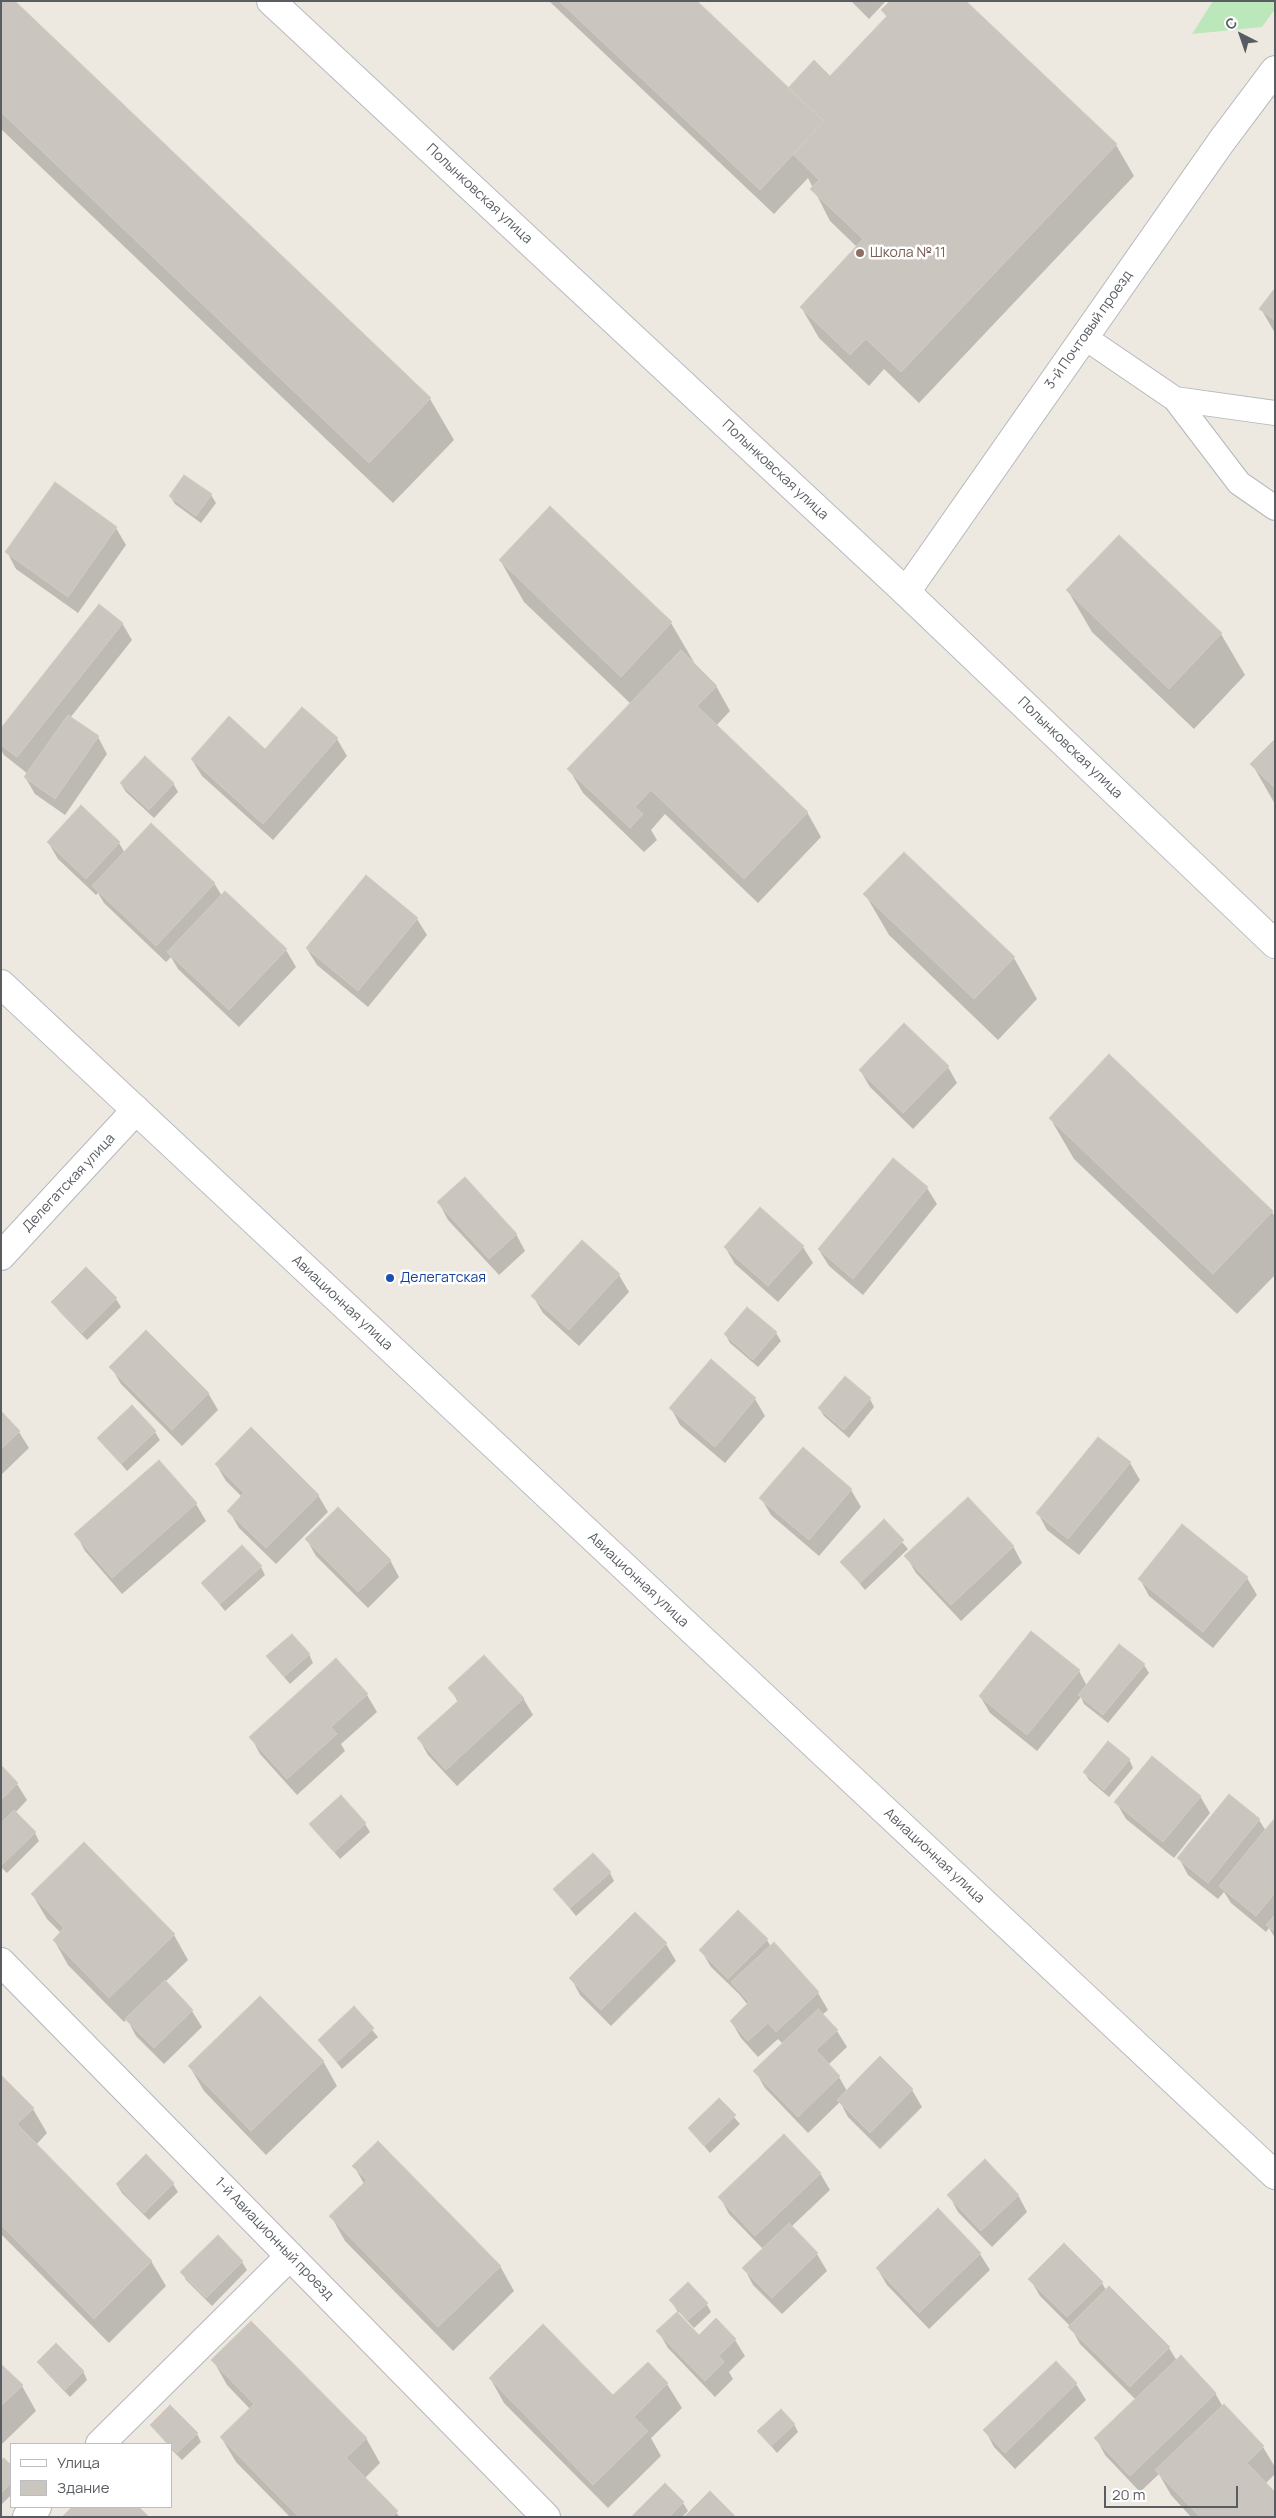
<!DOCTYPE html>
<meta charset="utf-8">
<style>
body{margin:0}
#map{position:relative;width:1276px;height:2518px;overflow:hidden;background:#ede9e0;font-family:Manrope,sans-serif}
canvas{display:block}
.frame{position:absolute;inset:0;border:2px solid #595d62;pointer-events:none}
.legend{position:absolute;left:10px;top:2443px;width:162px;height:65px;box-sizing:border-box;background:#fff;border:1px solid #bdbec0;margin:0;padding:6px 9px;list-style:none;font-size:15px;color:#595d62}
.legend li{display:flex;align-items:center;gap:10px;height:25px}
.legend b{width:25px;border:1px solid #bdbec0}
.north{position:absolute;left:1216px;top:10px;width:50px;height:50px;-webkit-text-stroke:4px #fff;paint-order:stroke;rotate:319deg;font-size:14px;font-weight:700;line-height:20px;text-align:center;color:#595d62}
.north::after{content:'';display:block;margin:auto;width:18px;height:22px;background:#595d62;clip-path:polygon(50% 0,100% 100%,50% 72%,0 100%)}
.scale{position:absolute;left:1104px;top:2486px;width:134px;height:22px;box-sizing:border-box;border:2px solid #595d62;border-top:0;padding-left:6px;font-size:15px;line-height:18px;white-space:nowrap;color:#595d62;-webkit-text-stroke:4px #fff;paint-order:stroke}
</style>
<div id="map">
<canvas width="1276" height="2518"></canvas>
<div class="frame"></div>
<ul class="legend">
<li><b style="height:6px;background:#fff"></b>Улица</li>
<li><b style="height:14px;background:#cac6bf"></b>Здание</li>
</ul>
<div class="north">С</div>
<div class="scale">20 m</div>
</div>
<script>
const context = document.querySelector('canvas').getContext('2d');
context.lineJoin = 'round';
function fillPath(path, color) { context.fillStyle = color; context.fill(path, 'evenodd'); }
const toPath = rows => new Path2D(rows.map(r => 'M' + r).join(''));
function strokePath(path, color, width, dash) { context.strokeStyle = color; context.lineWidth = width; context.lineCap = dash ? 'butt' : 'round'; context.setLineDash(dash || []); context.stroke(path); }
function write(font, color, halo, rows, align = 'center') {
  context.font = font + ' Manrope,sans-serif'; context.lineWidth = 5; context.setLineDash([]); context.textBaseline = 'middle'; context.strokeStyle = halo; context.fillStyle = color; for (const [text, x, y, turn = 0] of rows) {
    context.save(); context.translate(x, y); context.rotate((+turn || 0) * Math.PI / 180); context.textAlign = isNaN(turn) ? turn : align; if (halo) context.strokeText(text, 0, 0); context.fillText(text, 0, 0); context.restore();
  }
}
const green = toPath([
 [1213,1,1275,1,1275,9,1262,27,1192,34]
]);
const shadow = toPath([
 [1,1,430,399,454,440,393,503,1,129],
 [549,1,695,1,788,89,830,78,887,18,883,11,1116,145,1134,176,919,403,884,369,869,386,819,338,801,307,857,247,830,221,808,178,774,214],
 [851,1,886,1,869,19],
 [1275,290,1275,333,1261,309],
 [211,495,216,503,201,523,175,504,170,496],
 [550,508,671,623,695,664,716,686,730,711,716,726,807,812,821,837,758,903,665,814,651,830,657,840,644,852,583,793,569,769,631,704,524,602,500,560],
 [116,528,126,545,78,613,16,569,7,552],
 [1119,537,1221,634,1245,675,1194,729,1092,632,1068,591],
 [122,623,132,640,70,718,98,737,107,754,65,815,35,794,25,777,28,774,4,755,1,750,1,730],
 [302,708,337,739,347,756,273,840,202,776,192,760,265,750],
 [1275,740,1275,804,1252,764],
 [173,783,178,792,154,818,126,792,121,784],
 [81,807,119,843,125,853,214,883,222,896,286,950,296,967,239,1027,178,969,171,957,166,962,104,903,98,893,96,895,58,859,48,842],
 [865,894,1014,958,1037,999,998,1040,889,935],
 [417,919,427,935,368,1007,317,965,307,949],
 [948,1067,957,1083,913,1129,870,1087,860,1070],
 [1050,1118,1272,1212,1275,1217,1275,1275,1237,1314,1074,1159],
 [927,1188,937,1204,863,1295,829,1266,819,1250],
 [439,1203,516,1234,525,1251,499,1275,448,1220],
 [725,1247,803,1247,813,1263,778,1302,735,1264],
 [86,1269,116,1299,121,1307,87,1340,58,1310,53,1302],
 [619,1275,629,1292,579,1346,543,1313,533,1296],
 [776,1333,781,1341,758,1367,730,1343,725,1334],
 [711,1361,755,1399,765,1416,725,1463,680,1425,671,1408],
 [111,1367,208,1393,218,1410,182,1446,121,1384],
 [870,1399,874,1407,849,1438,824,1416,819,1408],
 [1,1413,19,1432,29,1448,1,1475],
 [155,1432,160,1440,127,1471,99,1438],
 [159,1461,196,1504,206,1521,122,1594,85,1551,76,1534],
 [1130,1463,1140,1480,1079,1555,1047,1530,1038,1513],
 [216,1464,318,1495,328,1512,276,1564,239,1528,229,1511,242,1497,226,1481],
 [851,1490,861,1507,819,1556,771,1515,761,1498],
 [884,1521,908,1549,865,1590,842,1562],
 [307,1540,390,1560,399,1577,368,1608,316,1556],
 [1013,1546,1022,1563,961,1621,916,1573,906,1556],
 [261,1567,265,1575,225,1611,202,1583],
 [1247,1578,1257,1595,1213,1648,1149,1596,1140,1579],
 [1119,1645,1144,1665,1149,1673,1108,1723,1084,1704,1081,1697,1037,1751,990,1713,980,1696,1079,1671,1087,1686],
 [309,1654,313,1663,290,1684,267,1657],
 [336,1660,367,1695,377,1712,341,1744,345,1751,297,1795,260,1754,251,1737],
 [450,1688,523,1698,533,1715,457,1786,428,1755,419,1739,458,1702],
 [1129,1759,1133,1768,1109,1797,1089,1780,1084,1772],
 [1,1767,17,1784,27,1800,15,1813,35,1833,39,1841,7,1873,1,1867],
 [1200,1796,1210,1813,1174,1858,1126,1819,1116,1802],
 [1229,1796,1259,1820,1266,1831,1275,1821,1275,1938,1269,1928,1266,1932,1231,1903,1224,1892,1218,1899,1188,1875,1179,1858],
 [365,1824,370,1832,340,1859,311,1825],
 [610,1873,614,1881,576,1916,554,1889],
 [32,1894,174,1935,188,1960,165,1982,192,2011,202,2027,164,2064,136,2036,127,2019,124,2022,68,1965,54,1940,61,1933,47,1919],
 [767,1940,771,1947,818,1993,828,2010,822,2015,837,2031,847,2047,828,2065,839,2077,847,2091,880,2058,912,2090,922,2107,880,2149,848,2117,840,2102,808,2133,765,2088,755,2071,783,2044,778,2039,758,2057,741,2038,731,2021,748,2005,739,1994,711,1967,701,1950],
 [666,1944,676,1961,611,2026,580,1995,571,1978],
 [354,2008,378,2037,342,2069,319,2041],
 [323,2061,337,2086,266,2155,204,2091,190,2067],
 [1,2076,33,2109,47,2133,36,2145,151,2261,166,2286,109,2343,1,2234],
 [719,2100,740,2124,710,2153,689,2128],
 [146,2156,173,2184,178,2192,149,2220,122,2193,117,2185],
 [354,2166,500,2266,514,2291,453,2351,345,2241,331,2216,364,2184],
 [820,2173,830,2190,791,2227,817,2254,827,2271,782,2314,753,2285,744,2268,763,2249,729,2214,720,2197],
 [949,2195,1018,2195,1027,2212,992,2247,958,2212],
 [218,2237,242,2262,247,2270,212,2306,186,2280,182,2272],
 [1064,2245,1102,2283,1106,2290,1109,2288,1169,2348,1177,2361,1215,2393,1223,2407,1263,2447,1275,2467,1275,2474,1265,2484,1275,2517,1191,2517,1171,2495,1159,2474,1140,2492,1105,2455,1096,2438,1136,2400,1080,2344,1070,2326,1040,2296,1030,2279],
 [980,2254,990,2270,929,2329,887,2285,877,2268],
 [671,2301,706,2303,711,2312,694,2328,679,2312,677,2314,699,2337,735,2340,745,2356,729,2372,733,2379,715,2397,668,2348,658,2331,678,2312],
 [213,2360,366,2438,380,2463,364,2479,400,2517,290,2517,236,2462,221,2437,250,2409,227,2385],
 [39,2362,83,2371,87,2380,70,2397,44,2370],
 [1,2366,22,2386,36,2411,1,2445],
 [490,2378,613,2397,667,2384,682,2408,651,2438,661,2456,608,2508,504,2403],
 [1076,2384,1086,2400,1015,2469,994,2447,985,2430],
 [794,2424,798,2432,777,2453,759,2432],
 [151,2425,197,2434,201,2442,182,2460,171,2449,171,2444,167,2444],
 [4,2459,11,2467,11,2495,1,2505,1,2462],
 [683,2503,688,2511,682,2517,633,2517],
 [74,2507,137,2507,147,2517,64,2517]
]);
const building = toPath([
 [1,1,15,1,431,398,369,463,1,112,1,1],
 [559,1,697,1,824,121,760,190,559,1],
 [890,1,966,1,1117,144,901,372,866,339,850,355,800,307,863,239,810,189,819,180,793,154,824,121,788,88,814,60,830,76,887,16,881,10,890,1],
 [1275,288,1275,320,1259,309,1275,288],
 [184,475,212,494,196,516,169,496,184,475],
 [55,482,117,527,68,597,5,552,55,482],
 [550,506,672,622,621,677,499,560,550,506],
 [1119,535,1222,633,1169,689,1066,590,1119,535],
 [99,604,123,623,17,757,1,745,1,728,99,604],
 [681,650,717,686,697,706,808,812,744,879,651,790,635,807,643,814,630,828,567,769,681,650],
 [302,707,338,738,263,824,191,759,229,716,265,749,302,707],
 [68,715,99,736,55,799,24,777,68,715],
 [1275,739,1275,788,1250,764,1275,739],
 [145,756,174,783,149,810,120,783,145,756],
 [81,805,120,842,86,879,47,842,81,805],
 [151,823,215,883,156,946,92,886,151,823],
 [904,852,1015,957,974,999,863,894,904,852],
 [366,875,418,918,358,991,306,948,366,875],
 [225,891,287,949,229,1010,167,952,225,891],
 [904,1023,949,1066,903,1113,859,1070,904,1023],
 [1109,1054,1273,1211,1213,1274,1049,1118,1109,1054],
 [893,1158,928,1187,853,1279,818,1249,893,1158],
 [465,1177,517,1234,489,1259,437,1202,465,1177],
 [760,1207,804,1246,768,1286,724,1247,760,1207],
 [582,1240,620,1274,569,1330,531,1296,582,1240],
 [86,1267,117,1298,82,1333,51,1302,86,1267],
 [747,1307,777,1332,753,1360,724,1334,747,1307],
 [146,1330,209,1393,172,1430,109,1367,146,1330],
 [711,1359,756,1398,715,1447,669,1408,711,1359],
 [845,1376,871,1398,844,1430,818,1408,845,1376],
 [132,1405,156,1431,121,1464,97,1438,132,1405],
 [1,1411,20,1431,1,1449,1,1411],
 [251,1427,319,1495,266,1548,227,1511,244,1493,215,1464,251,1427],
 [1098,1437,1131,1462,1068,1539,1036,1513,1098,1437],
 [803,1447,852,1489,809,1540,759,1498,803,1447],
 [159,1460,197,1503,112,1578,74,1534,159,1460],
 [968,1497,1014,1546,951,1605,904,1556,968,1497],
 [338,1507,391,1560,358,1592,305,1539,338,1507],
 [884,1519,904,1540,860,1583,840,1562,884,1519],
 [1182,1524,1248,1577,1203,1632,1138,1579,1182,1524],
 [242,1545,262,1566,220,1604,201,1583,242,1545],
 [1031,1631,1080,1670,1027,1735,979,1696,1031,1631],
 [292,1634,310,1654,284,1677,266,1656,292,1634],
 [1119,1644,1145,1664,1103,1715,1078,1695,1119,1644],
 [484,1655,524,1698,446,1770,417,1738,459,1700,448,1688,484,1655],
 [336,1658,368,1694,331,1727,337,1734,287,1779,249,1737,336,1658],
 [1108,1741,1130,1759,1104,1790,1083,1772,1108,1741],
 [1152,1756,1201,1796,1163,1842,1114,1802,1152,1756],
 [1,1765,18,1783,1,1800,1,1765],
 [1229,1794,1260,1819,1208,1883,1177,1858,1229,1794],
 [341,1795,366,1823,334,1852,309,1824,341,1795],
 [14,1810,36,1832,2,1865,1,1823,14,1810],
 [1274,1819,1275,1893,1256,1916,1219,1886,1274,1819],
 [84,1842,175,1934,109,1998,53,1940,64,1928,31,1894,84,1842],
 [593,1853,611,1872,570,1908,553,1889,593,1853],
 [738,1910,768,1939,728,1979,699,1950,738,1910],
 [635,1912,667,1943,601,2010,569,1978,635,1912],
 [1275,1915,1275,1932,1266,1925,1275,1915],
 [774,1942,819,1992,776,2032,768,2023,748,2041,730,2021,749,2002,731,1982,774,1942],
 [165,1980,193,2010,154,2048,125,2019,165,1980],
 [260,1996,324,2061,251,2131,188,2066,260,1996],
 [354,2006,374,2028,337,2062,318,2040,354,2006],
 [818,2009,838,2030,816,2050,840,2076,798,2117,753,2071,818,2009],
 [880,2056,913,2089,870,2133,837,2100,880,2056],
 [1,2075,34,2108,17,2124,152,2261,94,2319,1,2225,1,2075],
 [719,2098,736,2115,704,2146,688,2128,719,2098],
 [784,2134,821,2173,755,2236,718,2197,784,2134],
 [378,2141,501,2266,438,2327,329,2216,367,2180,352,2166,378,2141],
 [146,2154,174,2183,144,2213,116,2184,146,2154],
 [985,2159,1019,2195,981,2231,947,2195,985,2159],
 [938,2208,981,2253,919,2313,876,2268,938,2208],
 [789,2223,818,2253,772,2298,742,2268,789,2223],
 [218,2235,243,2261,206,2298,180,2272,218,2235],
 [1064,2243,1103,2282,1067,2317,1028,2279,1064,2243],
 [688,2282,708,2303,688,2320,669,2300,688,2282],
 [1109,2286,1170,2347,1130,2387,1068,2327,1109,2286],
 [677,2312,699,2335,716,2318,736,2339,719,2356,724,2362,705,2381,656,2331,677,2312],
 [251,2321,367,2438,346,2458,398,2511,392,2517,299,2517,220,2437,254,2404,211,2360,251,2321],
 [543,2324,613,2395,648,2362,668,2383,634,2417,648,2431,593,2485,489,2378,543,2324],
 [56,2343,84,2371,65,2390,37,2362,56,2343],
 [1181,2355,1216,2393,1130,2476,1094,2438,1181,2355],
 [1056,2361,1077,2383,1005,2453,983,2430,1056,2361],
 [1,2364,23,2385,1,2406,1,2364],
 [1224,2404,1264,2446,1247,2463,1275,2492,1275,2517,1200,2517,1155,2470,1224,2404],
 [170,2405,198,2433,177,2453,150,2425,170,2405],
 [781,2409,795,2424,771,2446,757,2431,781,2409],
 [4,2458,11,2465,11,2483,1,2493,1,2460,4,2458],
 [665,2483,684,2502,669,2517,631,2517,665,2483],
 [710,2491,736,2517,684,2517,710,2491],
 [72,2507,139,2507,149,2517,62,2517,72,2507]
]);
const lane = toPath([
 [1084,337,1175,399,1239,483,1275,508],
 [1175,399,1275,413]
]);
const street = toPath([
 [906,592,1221,142,1275,70],
 [1,1256,136,1110],
 [1,1962,546,2517],
 [100,2444,290,2256],
 [27,2517,37,2507]
]);
const secondary = toPath([
 [271,1,906,592,1275,944],
 [1,984,1275,2175]
]);
const markers = [
 [860,253,5,"#8d6e63"],
 [390,1278,5,"#1a4fb4"]
];
const streetNames = [
 ["Полынковская улица",479,194,43],
 ["3-й Почтовый проезд",1089,330,-55],
 ["Полынковская улица",775,470,43],
 ["Полынковская улица",1070,748,44],
 ["Делегатская улица",69,1183,-47],
 ["Авиационная улица",342,1303,43],
 ["Авиационная улица",638,1580,43],
 ["Авиационная улица",934,1856,43],
 ["1-й Авиационный проезд",274,2239,46]
];
const educationNames = [
 ["Школа № 11",870,253]
];
const transitNames = [
 ["Делегатская",400,1278]
];
fillPath(green, '#bbe7ba');
fillPath(shadow, '#0003');
fillPath(building, '#cac6bf');
strokePath(building, '#d2cbbe', 1);
strokePath(lane, '#b3b7bc', 26);
strokePath(street, '#b3b7bc', 30);
strokePath(secondary, '#b6bac0', 30);
strokePath(lane, '#fff', 24);
strokePath(street, '#fff', 28);
strokePath(secondary, '#fff', 28);
for (const [x, y, r, color] of markers) { const dot = new Path2D(); dot.arc(x, y, r, 0, 2 * Math.PI); context.fillStyle = color; context.fill(dot); strokePath(dot, '#fff', 2); }
write('14px', '#595d62', '#fff', streetNames);
write('14px', '#785e54', '#fff', educationNames, 'left');
write('14px', '#164399', '#fff', transitNames, 'left');
</script>
